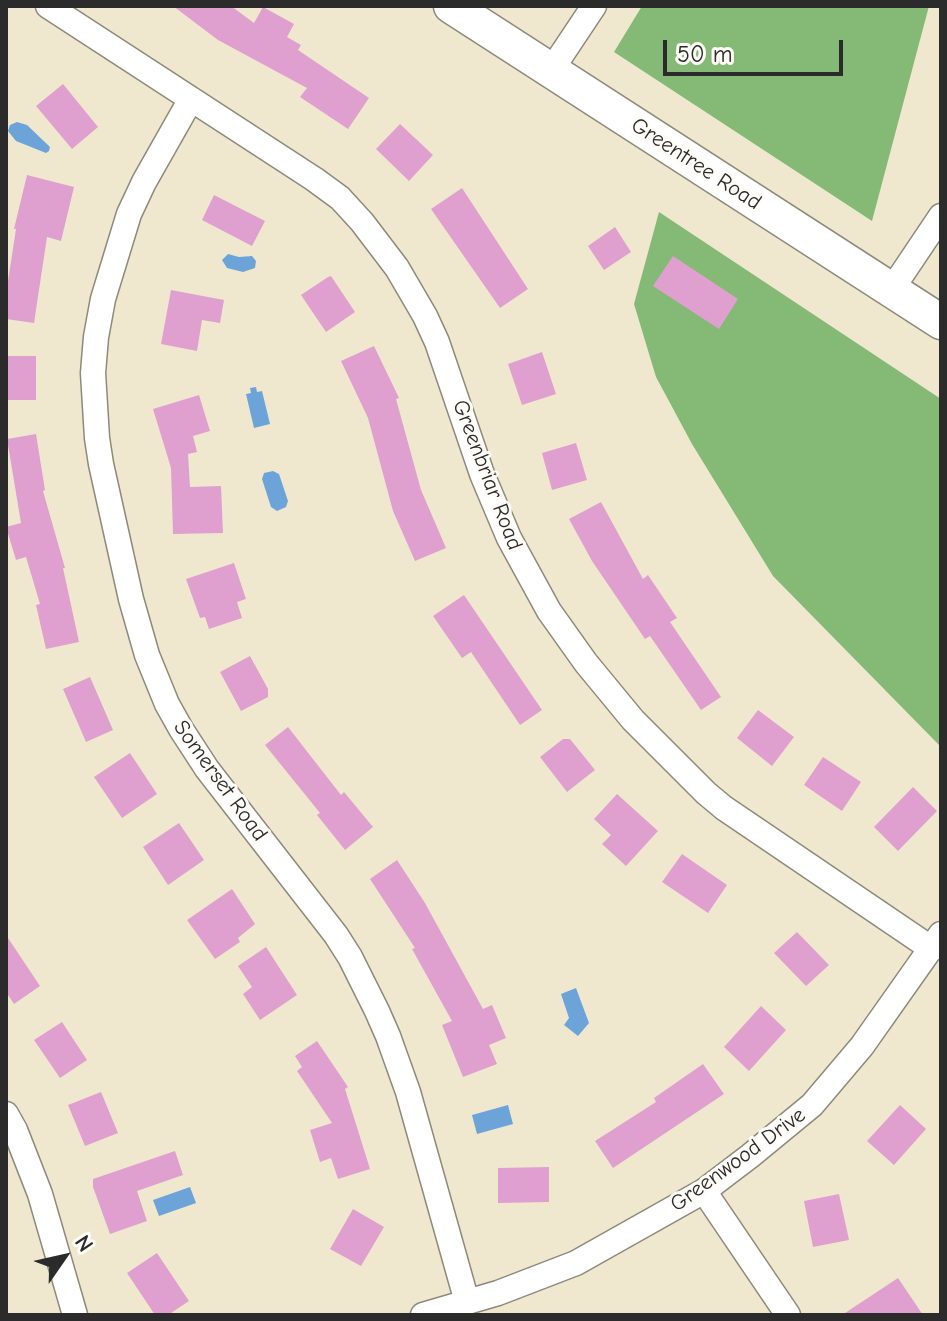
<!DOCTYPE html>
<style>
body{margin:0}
#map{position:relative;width:947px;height:1321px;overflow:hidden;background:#efe8ce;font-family:"Comic Neue",sans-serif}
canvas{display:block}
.frame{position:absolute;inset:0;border:8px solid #2b2b2b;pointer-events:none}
.north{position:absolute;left:24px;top:1217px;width:80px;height:80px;-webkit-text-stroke:6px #fdfcf7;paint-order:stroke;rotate:56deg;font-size:22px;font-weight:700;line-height:32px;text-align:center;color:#2b2b2b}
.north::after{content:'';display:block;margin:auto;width:28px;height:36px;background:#2b2b2b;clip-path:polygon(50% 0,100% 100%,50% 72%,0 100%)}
.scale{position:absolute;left:663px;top:40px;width:180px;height:36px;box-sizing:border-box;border:4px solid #2b2b2b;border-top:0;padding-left:10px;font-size:24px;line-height:28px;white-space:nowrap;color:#2b2b2b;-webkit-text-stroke:6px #fdfcf7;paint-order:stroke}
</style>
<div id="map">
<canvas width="947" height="1321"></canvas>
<div class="frame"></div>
<div class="north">N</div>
<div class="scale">50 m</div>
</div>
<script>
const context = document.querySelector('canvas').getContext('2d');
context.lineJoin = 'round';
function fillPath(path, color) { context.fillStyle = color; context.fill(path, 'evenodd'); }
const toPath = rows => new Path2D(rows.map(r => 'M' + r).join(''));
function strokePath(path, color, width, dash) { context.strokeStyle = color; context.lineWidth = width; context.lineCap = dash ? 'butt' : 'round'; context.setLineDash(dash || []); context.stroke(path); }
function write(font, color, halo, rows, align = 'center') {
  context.font = font + ' "Comic Neue",sans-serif'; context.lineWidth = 6; context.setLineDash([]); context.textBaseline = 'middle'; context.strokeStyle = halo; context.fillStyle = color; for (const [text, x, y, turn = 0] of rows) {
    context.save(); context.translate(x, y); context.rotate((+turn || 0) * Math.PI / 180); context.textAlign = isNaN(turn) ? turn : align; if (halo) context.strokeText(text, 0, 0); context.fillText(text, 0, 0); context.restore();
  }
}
const forest = toPath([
 [642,6,929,6,872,221,614,52],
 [659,212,941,399,941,747,773,576,692,444,656,377,634,304]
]);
const water = toPath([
 [17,122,27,125,50,147,49,151,46,153,16,141,8,131,10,125],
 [228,254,239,257,252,256,256,261,255,268,243,272,227,268,222,260],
 [256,387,257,392,262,391,270,424,254,428,246,394,251,393,250,388],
 [273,471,279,474,288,501,286,507,277,511,271,507,262,479,264,473],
 [576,988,589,1023,578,1036,564,1025,569,1018,561,994],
 [508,1105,513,1124,477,1134,472,1115],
 [190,1187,196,1203,159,1216,153,1200]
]);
const building = toPath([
 [173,6,231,6,254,23,263,7,294,24,287,37,301,45,298,50,369,98,348,129,300,97,307,88,218,40],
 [63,84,98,127,72,149,36,106],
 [400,124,433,155,409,181,376,149],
 [27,175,74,187,61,241,47,237,34,323,6,319,6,294,16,229,14,229],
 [462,188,528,289,500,308,431,209],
 [214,195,265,221,252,246,202,220],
 [615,227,631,252,604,270,588,246],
 [673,256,738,299,719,329,653,286],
 [331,276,355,312,326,332,301,295,328,277],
 [171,290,224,300,220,323,202,320,197,351,161,344],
 [374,346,399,398,396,399,421,490,446,548,415,561,393,511,368,418,341,361],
 [542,352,556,394,522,405,508,364],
 [6,356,36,356,36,400,6,400],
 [199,395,210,431,193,436,197,452,188,454,190,487,221,486,223,533,173,534,171,468,153,409],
 [36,434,45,490,43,491,65,568,63,568,79,642,46,649,36,605,40,604,26,557,16,560,6,527,21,523,7,439],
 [576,443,587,480,552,490,542,453],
 [601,502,643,579,648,575,677,618,670,622,721,697,701,710,650,636,645,639,592,561,569,519],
 [234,563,246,599,237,602,242,618,209,629,205,617,200,618,186,579],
 [464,595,542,710,520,725,471,652,462,658,433,616],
 [250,656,268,689,268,697,241,711,220,672],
 [90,677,113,730,86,742,63,689],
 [758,710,794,737,772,766,737,738],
 [288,727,341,795,344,792,373,827,345,850,317,815,320,813,265,745],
 [563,739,570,739,595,770,567,792,540,757],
 [130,753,157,794,122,818,94,777],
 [823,757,861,782,842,811,804,785],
 [913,787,937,811,898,851,874,827],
 [617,794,658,831,626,866,602,844,611,835,594,819],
 [179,823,204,860,168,885,143,847],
 [682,854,727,885,708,913,662,882],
 [397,860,425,903,483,1009,492,1005,506,1038,489,1045,497,1064,463,1077,442,1025,452,1021,412,949,415,948,370,879],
 [232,889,255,924,238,938,240,942,215,959,187,920],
 [797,932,829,965,806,986,774,953],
 [6,935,40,986,14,1004,6,992],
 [266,947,297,995,260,1020,243,994,252,987,238,966],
 [761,1006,786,1030,749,1071,724,1047],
 [62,1022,87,1060,60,1078,34,1040],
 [317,1041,348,1087,345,1089,370,1169,338,1179,331,1158,320,1162,310,1130,332,1123,297,1071,302,1067,295,1056],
 [703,1064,724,1094,613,1168,595,1141,656,1102,654,1098],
 [101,1092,118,1133,85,1146,68,1105],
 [900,1105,926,1129,894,1165,867,1141],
 [175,1151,183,1175,137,1191,147,1221,110,1234,93,1187,93,1179],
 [549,1167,549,1202,498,1203,498,1168],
 [839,1194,849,1240,813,1247,804,1201],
 [353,1209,384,1227,361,1266,330,1249],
 [157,1253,189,1301,168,1315,155,1315,127,1273],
 [898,1278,923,1315,842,1315]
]);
const street = toPath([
 [48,6,314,179,340,198,362,222,397,268,425,316,437,342,482,474,509,538,549,611,586,663,633,720,706,793,724,808,932,949],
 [550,72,594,6],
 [191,99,144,182,129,214,103,299,96,337,93,373,97,438,101,464,131,599,147,655,167,704,181,729,207,769,336,935,350,957,377,1011,388,1036,408,1092,467,1302],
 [892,289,941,216],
 [6,1114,15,1130,40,1194,75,1315],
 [704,1191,788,1315],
 [423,1315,498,1293,576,1263,704,1191,750,1156,812,1105,862,1046,941,934]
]);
const secondary = toPath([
 [451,6,941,322]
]);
const streetNames = [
 ["Greentree Road",696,164,33],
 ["Greenbriar Road",487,475,69],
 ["Somerset Road",220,781,54],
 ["Greenwood Drive",738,1160,-36]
];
fillPath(forest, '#84ba76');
fillPath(water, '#6ca4da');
fillPath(building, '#dfa0cf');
strokePath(street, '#8d8a7c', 27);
strokePath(secondary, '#8d8a7c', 37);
strokePath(street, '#fff', 24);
strokePath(secondary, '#fff', 34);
write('22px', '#2b2b2b', '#fdfcf7', streetNames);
</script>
